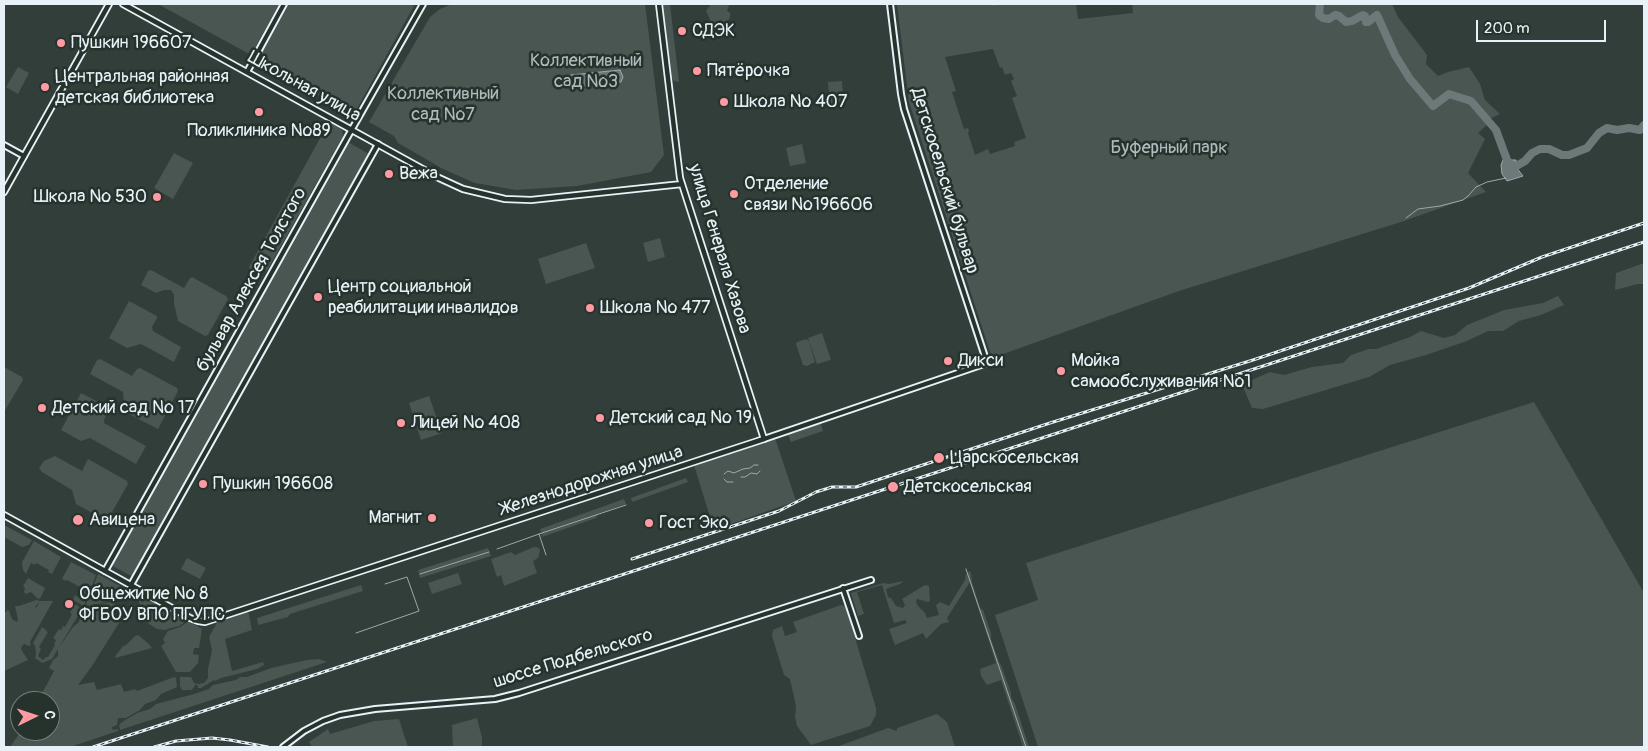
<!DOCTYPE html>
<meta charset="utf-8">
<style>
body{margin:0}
#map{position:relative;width:1648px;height:751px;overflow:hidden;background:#323e39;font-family:Pangolin,sans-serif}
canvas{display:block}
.frame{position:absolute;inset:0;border:5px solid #e8f1f8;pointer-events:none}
.north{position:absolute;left:10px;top:691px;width:50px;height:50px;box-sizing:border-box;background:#26332d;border:1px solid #747f7e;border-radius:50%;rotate:86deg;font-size:14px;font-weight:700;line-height:20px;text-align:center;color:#e8f1f8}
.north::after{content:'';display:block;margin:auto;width:18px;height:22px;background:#ff9aa2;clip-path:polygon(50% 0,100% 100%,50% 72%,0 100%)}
.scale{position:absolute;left:1476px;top:20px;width:130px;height:22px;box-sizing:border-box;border:2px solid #e8f1f8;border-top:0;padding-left:6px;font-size:15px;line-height:18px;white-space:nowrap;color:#e8f1f8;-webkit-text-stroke:4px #26332d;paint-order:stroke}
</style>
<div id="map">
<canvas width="1648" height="751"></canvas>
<div class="frame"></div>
<div class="north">С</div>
<div class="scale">200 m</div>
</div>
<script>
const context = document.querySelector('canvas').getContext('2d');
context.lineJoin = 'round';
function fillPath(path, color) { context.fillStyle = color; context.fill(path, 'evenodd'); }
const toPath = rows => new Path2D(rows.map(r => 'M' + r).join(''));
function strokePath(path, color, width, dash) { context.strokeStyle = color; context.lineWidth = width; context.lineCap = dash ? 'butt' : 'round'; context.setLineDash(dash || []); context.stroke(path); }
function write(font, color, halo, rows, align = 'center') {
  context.font = font + ' Pangolin,sans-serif'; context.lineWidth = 5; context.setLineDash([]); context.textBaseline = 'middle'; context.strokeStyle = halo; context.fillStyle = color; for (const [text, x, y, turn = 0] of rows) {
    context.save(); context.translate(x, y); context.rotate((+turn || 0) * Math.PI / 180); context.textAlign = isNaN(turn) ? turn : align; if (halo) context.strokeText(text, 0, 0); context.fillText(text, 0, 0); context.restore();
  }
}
const green = toPath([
 [158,4,279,4,251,55],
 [289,4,415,4,354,114,256,63],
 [452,4,645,4,664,155,651,172,577,186,516,190,475,183,443,169,398,143,394,136,369,122,430,17,440,9],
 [663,4,670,4,679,82,674,81,672,78],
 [711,4,728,4,729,6,727,11,730,13,730,17,728,21,722,23,717,21,713,26,708,24,710,19,706,11],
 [897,4,1076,4,1078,19,1133,13,1132,4,1392,4,1398,17,1427,55,1426,64,1438,76,1448,72,1469,67,1480,84,1485,100,1500,114,1489,119,1486,126,1478,133,1485,139,1468,173,1486,192,1401,222,1179,291,992,358,909,102],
 [993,49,1000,68,1002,67,1005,75,1011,73,1014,79,1011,81,1017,96,1012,98,1026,138,1014,142,1015,146,990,154,988,149,975,155,968,133,969,132,968,128,964,129,952,92,956,91,945,57],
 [18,67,29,73,18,94,6,87],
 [842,81,844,107,830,108,828,82],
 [329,122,339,128,342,130,343,136,268,269,265,271,250,271,249,267],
 [348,142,369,154,133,577,111,565],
 [802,144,806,163,790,166,786,148],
 [174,153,193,163,173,199,154,188],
 [660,238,665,257,648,262,643,243],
 [586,243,595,268,546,284,538,259],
 [1644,263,1644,284,1638,284,1615,290,1616,273],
 [151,270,184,288,190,278,192,277,226,296,228,299,208,335,205,336,178,321,174,303,174,295,171,290,164,290,156,293,141,285,148,271],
 [1558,296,1564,305,1541,315,1519,321,1503,331,1488,331,1467,341,1426,355,1390,365,1369,377,1263,409,1252,408,1241,382,1247,382,1270,372,1284,375,1312,367,1343,363,1351,355,1369,349,1376,349,1410,337,1421,331,1444,338,1455,335,1467,325,1504,310,1543,303],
 [129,301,157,316,157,318,152,327,153,331,181,347,174,362,141,344,127,348,109,338],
 [822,333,831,360,817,364,808,338],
 [806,339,809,341,815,362,807,366,803,365,796,344,797,342],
 [100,359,132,376,137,369,140,368,177,388,178,391,158,429,125,412,123,392,90,374,97,360],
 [4,367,22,377,23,380,4,412],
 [81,393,108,407,108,412,104,420,104,423,146,446,136,464,90,438,81,441,61,430],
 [429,396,442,433,421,440,409,403],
 [1534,402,1644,593,1644,747,1038,747,995,615,1038,600,1026,563],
 [820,421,823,431,791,442,787,432],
 [775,438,796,501,714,530,694,465],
 [55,456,82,471,88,459,127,481,128,484,107,521,76,504,72,490,42,472,39,468,44,461],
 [686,478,688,482,632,502,631,498],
 [624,499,626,504,598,514,596,518,542,537,540,529],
 [4,525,32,540,29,545,22,547,4,537],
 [34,541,61,557,52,574,48,572,49,570,36,563,35,565,31,563,26,574,23,570,22,562],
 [534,547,539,548,540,551,538,558,533,561,537,573,504,586,501,575,497,577,491,559,511,552,515,555],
 [488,548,491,556,420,578,418,570],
 [187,558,206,568,200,579,181,569],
 [71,562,96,575,84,606,73,600,75,595,78,597,80,595,82,591,79,589,80,587,67,580,66,581,62,579],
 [969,571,971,573,972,582,980,608,983,610,991,633,991,639,999,662,1001,665,1011,693,1011,697,1015,704,1029,747,1023,747,1001,680,987,685,981,676,980,669,996,663,970,582,947,618,949,622,941,624,926,639,923,633,895,645,889,629,907,623,905,620,894,623,882,585,857,592,864,614,858,616,851,593,883,583,889,584,903,581,900,584,886,589,888,597,891,598,896,606,903,608,905,605,902,599,925,585,929,586,930,601,928,602,917,599,916,602,918,606,925,613,927,618,939,615,936,605,940,602,949,606,965,580,966,574],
 [458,573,462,584,432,594,428,583],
 [98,574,120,586,122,590,117,600,87,606,86,604],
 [28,578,45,588,40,599,37,598,31,592,26,594,24,592,25,588,23,586],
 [361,585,363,591,290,614,288,617,258,625,257,618],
 [139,594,188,620,179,626,171,628,165,630,157,629,140,618],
 [36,600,40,601,35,607,36,608,40,601,53,601,30,642,31,645,29,646,24,644,22,646,21,649,28,660,4,671,4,612,7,612,7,610,5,608,9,611,12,619,17,622,18,620,15,606,19,606],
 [116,601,113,612,119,623,92,666,78,685,94,682,97,690,121,684,124,692,135,689,137,691,174,677,176,678,177,687,161,694,156,700,145,704,140,710,126,718,118,718,117,725,112,727,113,730,118,729,118,731,70,747,10,747,21,731,50,731,50,701,38,701,54,671,49,668,53,660,58,656,58,649,73,627,79,622,80,616,84,608],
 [72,602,82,609,52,659,42,663,35,658,36,654,35,646,33,643,42,627,46,630,46,631,48,632,39,647,41,649,38,656,43,660,46,657,48,657,55,645,54,644,56,640,53,638,59,629,61,630,63,626,65,627,72,614,70,613,72,609,69,607],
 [841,605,845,606,847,611,876,708,876,715,870,726,811,745,797,726,795,717,796,706,790,679,784,675,772,636,773,630,782,626,785,636,797,632,793,622],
 [248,610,252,630,225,639,232,671,263,662,264,665,257,669,221,678,215,681,214,680,201,688,198,688,198,686,196,684,192,690,182,690,180,686,180,677,191,677,194,683,199,684,204,683,208,678,208,669,212,650,209,637,218,621],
 [189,621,202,629,199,648,194,648,193,654,199,655,198,663,190,672,176,672,161,646,165,643,163,639,168,631,180,627],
 [138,635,149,644,152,648,115,658,116,655,123,646,126,645,135,636],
 [319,659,327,662,120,730,120,729,119,725,122,722,137,713,150,709,156,704,194,694,209,689,213,685,236,680,240,677,247,677,271,668,307,660],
 [937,714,947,722,955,747,836,747,888,728,897,731,897,728],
 [477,718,482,738,482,747,453,747,452,725],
 [399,719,408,747,312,747,309,742,328,729,330,734,374,721]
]);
const water = toPath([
 [620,70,623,77,621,82,574,87,569,85,569,76,571,75,620,70],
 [1508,157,1508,160,1516,160,1516,167,1523,176,1507,181,1502,174,1501,165,1503,160,1508,157]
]);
const stream = toPath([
 [992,4,993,5],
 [1406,218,1418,209,1440,206,1463,200,1468,196,1476,187,1487,182,1506,178],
 [724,474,728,471,734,473,743,469,750,468,754,465,758,465],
 [741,477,745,477,751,473,757,474,760,471],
 [724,479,727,482,733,482],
 [539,534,546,555],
 [497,549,539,534,626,505],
 [966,569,1026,747],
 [420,574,489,552],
 [356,633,419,611,407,577,385,584]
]);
const river = toPath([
 [1320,4,1319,15,1323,18,1329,19,1335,15,1339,16,1346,22,1352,21,1363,15,1365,16,1366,22,1368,22,1377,15,1395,55,1410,79,1433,106,1449,94,1471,101,1496,130,1507,160,1513,168,1525,161,1532,153,1540,149,1549,149,1562,155,1569,155,1587,148,1599,133,1607,128,1617,130,1629,128,1640,130,1644,125]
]);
const minor = toPath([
 [247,72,284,4],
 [4,145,24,156],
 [764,439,987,363,904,109,901,94,890,4],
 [105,571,352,129,423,4],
 [131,585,378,144],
 [843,588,859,636],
 [283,747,304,731,323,721,340,715,375,709,495,699,519,693,871,580]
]);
const tertiary = toPath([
 [123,4,439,178,463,189,505,199,531,200,682,184],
 [4,192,109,4],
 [4,515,190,618,198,621,205,622,764,439,680,178,659,4]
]);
const rail = toPath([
 [632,559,779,511,816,492,832,487,856,487,1050,423,1253,360,1469,288,1542,257,1644,223],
 [93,747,1644,242],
 [154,747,176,741,212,738,230,740,268,747]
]);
const markers = [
 [682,31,5,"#ff9aa2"],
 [61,43,5,"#ff9aa2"],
 [697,71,5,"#ff9aa2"],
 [45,87,5,"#ff9aa2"],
 [724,102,5,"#ff9aa2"],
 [259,112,5,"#ff9aa2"],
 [389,174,5,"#ff9aa2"],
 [734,194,5,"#ff9aa2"],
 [157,197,5,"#ff9aa2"],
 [318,297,5,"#ff9aa2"],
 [590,308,5,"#ff9aa2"],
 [948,361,5,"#ff9aa2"],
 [1061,371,5,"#ff9aa2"],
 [42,408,5,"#ff9aa2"],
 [600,418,5,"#ff9aa2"],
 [401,423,5,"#ff9aa2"],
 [939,458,6,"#ff9aa2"],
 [203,484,5,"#ff9aa2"],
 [893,487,6,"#ff9aa2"],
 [432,518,5,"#ff9aa2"],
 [78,520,6,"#ff9aa2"],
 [649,523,5,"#ff9aa2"],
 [69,604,5,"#ff9aa2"]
];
const poiNames = [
 ["СДЭК",692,31],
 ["Пушкин 196607",71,43],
 ["Пятёрочка",707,71],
 ["Центральная районная",55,77],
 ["детская библиотека",55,98],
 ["Школа № 407",734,102],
 ["Поликлиника №89",259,131,"center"],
 ["Вежа",399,174],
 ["Отделение",744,184],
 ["связи №196606",744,205],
 ["Школа № 530",147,197,"right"],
 ["Центр социальной",328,287],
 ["реабилитации инвалидов",328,308],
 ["Школа № 477",600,308],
 ["Дикси",958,361],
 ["Мойка",1071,361],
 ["самообслуживания №1",1071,382],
 ["Детский сад № 17",52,408],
 ["Детский сад № 19",610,418],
 ["Лицей № 408",411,423],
 ["Царскосельская",950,458],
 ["Пушкин 196608",213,484],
 ["Детскосельская",904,487],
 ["Магнит",422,518,"right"],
 ["Авицена",89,520],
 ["Гост Эко",659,523],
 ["Общежитие № 8",79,594],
 ["ФГБОУ ВПО ПГУПС",79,615]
];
const parkNames = [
 ["Коллективный",586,61],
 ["сад №3",586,82],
 ["Коллективный",443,94],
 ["сад №7",443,115],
 ["Буферный парк",1169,148]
];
const streetNames = [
 ["Школьная улица",304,87,29],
 ["Детскосельский бульвар",944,181,73],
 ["улица Генерала Хазова",719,249,73],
 ["бульвар Алексея Толстого",252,280,-61],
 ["Железнодорожная улица",592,481,-18],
 ["шоссе Подбельского",573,659,-17]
];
fillPath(green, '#495651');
fillPath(water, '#6d7978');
strokePath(water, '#9ea9ab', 1);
strokePath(stream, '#9ea9ab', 1);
strokePath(river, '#6d7978', 8);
strokePath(minor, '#e8f1f8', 8);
strokePath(tertiary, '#e8f1f8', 8);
strokePath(minor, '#26332d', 4);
strokePath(tertiary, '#26332d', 4.5);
strokePath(rail, '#e8f1f8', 3);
strokePath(rail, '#26332d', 1, [4]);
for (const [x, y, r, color] of markers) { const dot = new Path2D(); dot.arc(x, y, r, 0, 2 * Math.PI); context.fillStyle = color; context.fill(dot); strokePath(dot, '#26332d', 2); }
write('18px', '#e8f1f8', '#26332d', poiNames, 'left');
write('18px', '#b0bbbe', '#26332d', parkNames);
write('18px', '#e8f1f8', '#26332d', streetNames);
</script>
